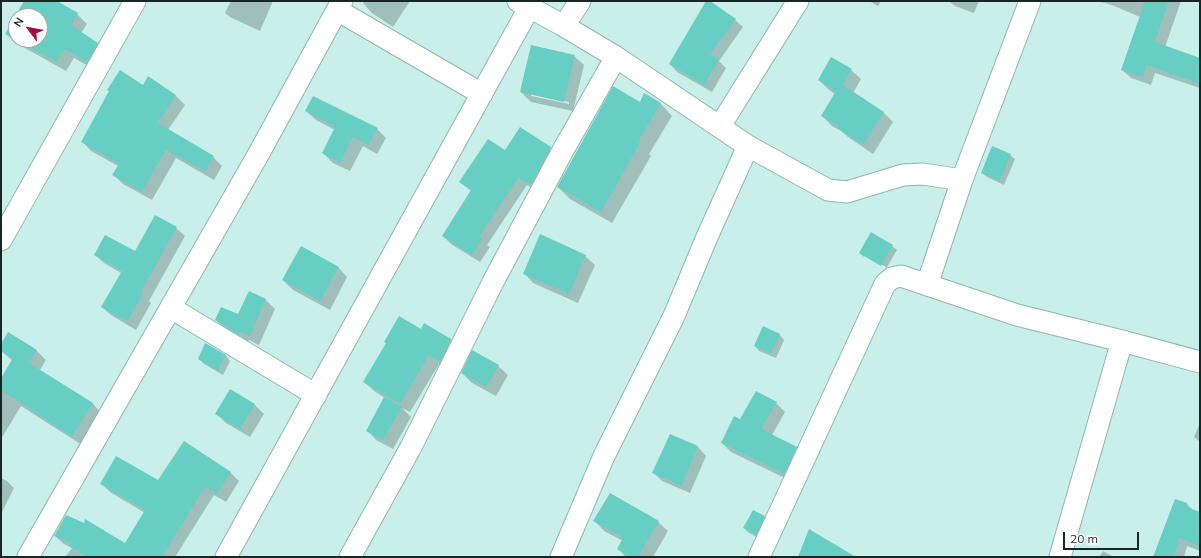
<!DOCTYPE html>
<style>
body{margin:0}
#map{position:relative;width:1201px;height:558px;overflow:hidden;background:#c9efea;font-family:Mulish,sans-serif}
canvas{display:block}
.frame{position:absolute;inset:0;border:2px solid #182725;pointer-events:none}
.north{position:absolute;left:8px;top:8px;width:40px;height:40px;box-sizing:border-box;background:#fff;border:1px solid #a3a9a8;border-radius:50%;rotate:302deg;font-size:11px;font-weight:700;line-height:16px;text-align:center;color:#182725}
.north::after{content:'';display:block;margin:auto;width:14px;height:18px;background:#a20a4a;clip-path:polygon(50% 0,100% 100%,50% 72%,0 100%)}
.scale{position:absolute;left:1063px;top:532px;width:76px;height:18px;box-sizing:border-box;border:2px solid #182725;border-top:0;padding-left:5px;font-size:12px;line-height:14px;white-space:nowrap;color:#182725;-webkit-text-stroke:3px #fff;paint-order:stroke}
</style>
<div id="map">
<canvas width="1201" height="558"></canvas>
<div class="frame"></div>
<div class="north">N</div>
<div class="scale">20 m</div>
</div>
<script>
const context = document.querySelector('canvas').getContext('2d');
context.lineJoin = 'round';
function fillPath(path, color) { context.fillStyle = color; context.fill(path, 'evenodd'); }
const toPath = rows => new Path2D(rows.map(r => 'M' + r).join(''));
function strokePath(path, color, width, dash) { context.strokeStyle = color; context.lineWidth = width; context.lineCap = dash ? 'butt' : 'round'; context.setLineDash(dash || []); context.stroke(path); }
const shadow = toPath([
 [25,1,55,1,77,14,87,24,81,33,97,44,106,53,97,71,74,58,66,71,16,43,6,34,16,17,16,40,40,40,40,16,17,16],
 [231,1,273,1,260,31,230,17,225,13],
 [364,1,410,1,393,27,372,13,363,3],
 [707,1,735,20,743,27,719,61,726,68,712,92,677,72,670,64],
 [869,1,881,1,878,6],
 [949,1,979,1,974,13,955,6],
 [1097,1,1181,1,1165,47,1200,59,1200,88,1155,73,1151,85,1131,78,1122,70,1140,17,1112,5],
 [574,56,584,65,573,111,531,102,521,92],
 [531,94,569,102,569,104,531,96],
 [851,70,861,79,853,93,884,113,893,122,873,154,848,137,841,131,832,126,822,116,835,94,829,90,819,80],
 [149,78,176,96,185,105,168,130,213,157,222,166,214,180,176,158,152,200,123,184,114,175,118,166,91,151,82,141,143,86],
 [645,95,661,104,672,116,649,154,651,156,612,223,570,199,558,187,640,103],
 [306,111,377,129,386,138,377,154,363,146,350,171,333,163,323,153,335,130,316,120],
 [550,148,558,156,539,192,527,185,487,245,490,247,480,262,451,244,443,236,471,191,460,182],
 [1010,155,1015,159,1004,185,987,177,982,173],
 [176,228,185,236,149,301,151,303,136,330,111,315,102,307,121,273,104,263,95,255,135,252],
 [892,246,897,250,886,269,885,269,886,267,864,255,864,257,860,253],
 [585,256,595,265,578,303,533,283,524,273],
 [338,267,347,277,330,310,293,290,283,280],
 [266,300,275,309,259,345,249,340,248,343,226,330,216,320,239,315],
 [425,325,451,339,460,349,450,370,439,364,410,412,402,408,411,417,393,449,376,440,367,430,385,398,374,391,364,382,422,331],
 [763,327,780,335,784,340,776,358,759,351,755,346],
 [206,344,226,356,230,361,223,375,204,364,199,359],
 [1,346,37,351,46,360,40,370,93,404,102,414,82,445,21,406,1,439,1,380,13,361,1,351],
 [498,366,508,375,496,396,472,383,462,373],
 [757,392,776,403,785,412,772,435,796,447,805,456,793,482,731,452,722,443,740,420],
 [255,405,264,414,250,437,226,423,216,413],
 [1200,423,1200,442,1194,437],
 [670,435,698,447,706,456,690,493,662,481,654,473],
 [184,443,231,473,239,481,226,502,214,495,175,557,65,557,72,548,64,544,55,536,125,544,145,513,110,492,101,483,159,482],
 [1,478,7,481,14,488,1,514],
 [1187,504,1193,510,1200,513,1200,551,1187,546,1184,557,1154,557],
 [764,517,769,522,761,539,749,533,744,528],
 [595,521,658,522,668,531,653,557,626,557,618,549,623,541,604,531],
 [1103,551,1114,557,1099,557]
]);
const building = toPath([
 [24,1,57,1,78,13,71,25,98,43,87,62,64,49,57,62,5,34],
 [16,16,40,16,40,40,16,40],
 [706,1,710,1,736,19,710,54,719,60,704,85,669,64],
 [1145,1,1169,1,1155,42,1200,58,1200,84,1147,65,1142,77,1121,70],
 [531,45,575,55,564,102,520,92],
 [831,57,852,69,843,85,884,112,863,145,837,128,838,126,821,116,836,91,818,80],
 [120,70,143,85,148,76,176,95,158,123,214,156,205,171,166,150,142,192,112,175,119,164,81,142,109,91,107,90],
 [613,86,640,102,644,93,661,103,638,142,640,143,601,212,557,187],
 [313,96,378,128,368,145,353,137,340,163,322,153,335,127,305,111],
 [520,127,551,147,531,185,518,178,479,237,482,239,472,255,442,236,471,190,459,182,488,139,505,150],
 [992,146,1011,154,1000,181,981,173],
 [155,215,177,227,141,292,143,294,127,322,101,307,122,271,94,255,105,235,135,251],
 [871,232,893,245,881,266,859,253],
 [540,234,586,255,569,294,523,274],
 [301,246,339,267,320,301,282,280],
 [249,291,266,299,250,336,240,332,238,334,215,320,221,307,238,314],
 [399,316,421,329,424,323,451,339,440,362,429,355,400,404,363,382,386,343,384,342],
 [763,326,780,334,771,354,754,346],
 [8,332,37,350,29,363,93,403,72,437,1,390,1,378,13,358,1,351,1,344],
 [205,343,226,355,218,371,198,359],
 [472,350,499,365,486,387,461,373],
 [230,389,255,404,240,429,215,414],
 [756,391,777,402,761,429,797,447,784,474,721,443,734,416,740,419],
 [384,397,402,407,383,440,366,431],
 [670,434,698,446,682,486,652,473],
 [184,441,231,472,217,494,205,487,162,557,88,557,69,546,71,543,54,536,66,515,84,523,85,519,125,543,145,510,100,484,116,456,158,480],
 [610,493,659,521,638,557,630,557,617,549,623,538,593,521],
 [1175,499,1187,503,1187,507,1200,512,1200,546,1179,538,1174,557,1153,557],
 [753,510,765,516,756,535,743,528],
 [809,529,856,557,798,557]
]);
const minor = toPath([
 [518,1,564,26,616,57,748,146,828,190,847,192,903,175,923,174,962,180],
 [337,10,482,94],
 [564,26,580,1],
 [720,126,798,1],
 [1,240,135,1],
 [927,285,962,180,1030,1],
 [171,308,316,395],
 [28,557,258,155,342,1],
 [226,557,529,8],
 [350,557,411,447,493,282,562,152,616,57],
 [561,557,604,456,674,316,707,237,748,146],
 [759,557,885,284,892,278,901,276,1017,315,1122,341,1200,362],
 [1060,557,1122,341]
]);
fillPath(shadow, '#0003');
fillPath(building, '#67cec3');
strokePath(minor, '#91b5b1', 23);
strokePath(minor, '#fff', 21);
</script>
